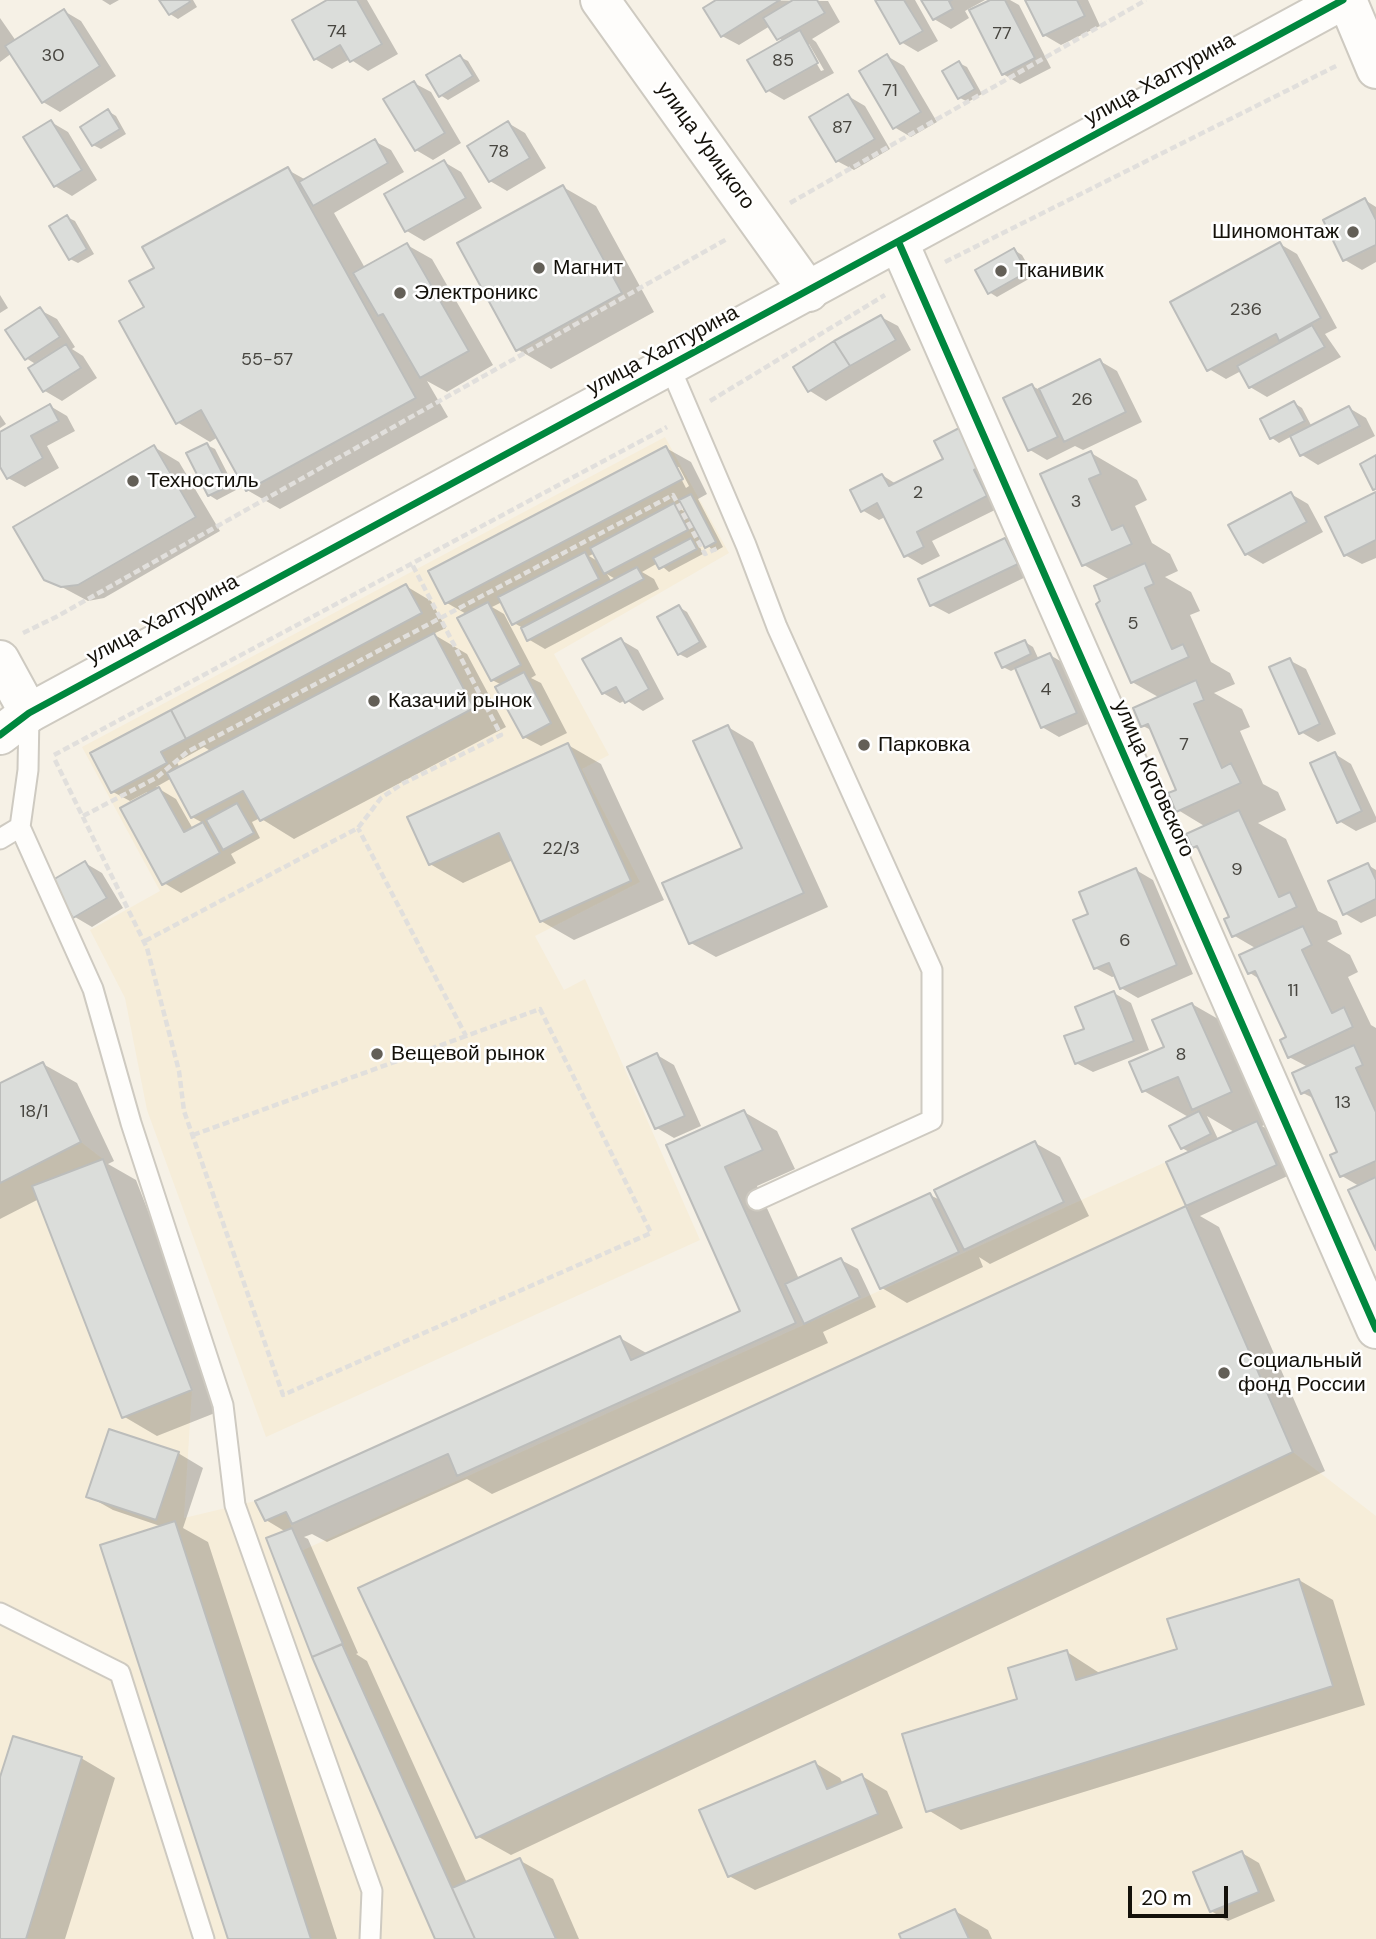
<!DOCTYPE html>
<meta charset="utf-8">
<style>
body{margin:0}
#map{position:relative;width:1376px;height:1939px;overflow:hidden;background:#f6f1e6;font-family:"DM Sans",sans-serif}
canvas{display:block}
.scale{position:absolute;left:1128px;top:1886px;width:100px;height:32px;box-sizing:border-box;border:4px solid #14110a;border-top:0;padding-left:9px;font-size:21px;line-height:24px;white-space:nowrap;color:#14110a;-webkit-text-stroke:5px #fff;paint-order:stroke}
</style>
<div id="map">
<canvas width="1376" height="1939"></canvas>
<div class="scale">20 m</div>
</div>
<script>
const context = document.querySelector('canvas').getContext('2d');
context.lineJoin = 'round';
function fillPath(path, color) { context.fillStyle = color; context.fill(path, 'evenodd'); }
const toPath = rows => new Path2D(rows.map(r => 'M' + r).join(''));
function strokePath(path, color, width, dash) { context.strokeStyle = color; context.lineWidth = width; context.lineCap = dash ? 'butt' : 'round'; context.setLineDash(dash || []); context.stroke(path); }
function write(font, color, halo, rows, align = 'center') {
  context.font = font + ' "DM Sans",sans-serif'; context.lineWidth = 5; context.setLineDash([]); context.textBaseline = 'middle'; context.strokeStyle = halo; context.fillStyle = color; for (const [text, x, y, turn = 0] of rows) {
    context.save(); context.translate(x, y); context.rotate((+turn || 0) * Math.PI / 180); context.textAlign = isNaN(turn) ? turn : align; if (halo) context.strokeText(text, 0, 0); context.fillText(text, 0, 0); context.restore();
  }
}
const built = toPath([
 [665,437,729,553,554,654,609,755,582,769,640,882,535,936,564,990,585,979,700,1240,266,1437,147,1110,125,998,90,930,160,891,82,747],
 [1257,1121,1186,1206,1293,1452,1376,1516,1376,1939,475,1939,301,1551],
 [81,1142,103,1159,192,1390,184,1518,255,1501,265,1521,286,1512,292,1528,266,1538,435,1939,0,1939,0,1183]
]);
const shadow = toPath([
 [102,0,119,0,110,5],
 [161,0,193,0,197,7,178,19,170,14],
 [331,0,367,0,398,54,368,71,350,59,332,69,315,59],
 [719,0,828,1,840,22,812,39,816,42,834,73,784,100,767,90,783,42,770,26,739,45,722,36],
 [805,44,809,44,824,70,821,71],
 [877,0,915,0,938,41,918,52,901,42],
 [923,0,985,0,965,11,969,18,951,29,934,19],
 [994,0,1010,0,1019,5,1051,68,1020,84,1003,74],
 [1027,0,1088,0,1100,26,1061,45,1044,35],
 [64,11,81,21,116,76,60,112,43,102,12,53,0,62,0,18,16,41],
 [887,56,904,66,937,122,911,137,894,127],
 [460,57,468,61,480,81,448,100,440,95],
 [959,63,967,67,982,94,968,102,960,98],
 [414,83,431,92,461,143,433,160,416,150],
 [848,96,865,106,890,149,854,170,837,161],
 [108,111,116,116,126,134,101,149,93,145],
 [51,122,68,132,97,180,72,196,55,186],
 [508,123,525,133,546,168,507,191,490,181],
 [374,141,391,150,404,172,334,213,365,268,407,245,432,259,493,365,447,392,427,381,448,417,280,509,247,490,218,437,210,442,177,422,147,308,156,268,288,170,306,180],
 [444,162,461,172,482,208,424,241,407,231],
 [563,187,596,206,654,312,551,369,517,349],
 [1365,200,1376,207,1376,262,1362,270,1345,260],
 [67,217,75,221,94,254,78,263,70,259],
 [1280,244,1297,254,1337,328,1325,334,1341,357,1267,397,1250,387,1241,371,1226,379,1209,369],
 [1014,250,1022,255,1034,276,997,297,989,292],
 [0,295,8,308,0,313],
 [40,310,57,319,75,347,72,349,83,356,97,378,62,401,45,391,37,365,26,358],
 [881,317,898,326,911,350,826,401,810,391],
 [1100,361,1117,371,1142,422,1083,450,1075,446,1047,460,1030,450,1032,386,1040,390],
 [1294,403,1302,408,1312,427,1349,408,1366,418,1375,436,1318,465,1302,455,1292,436,1279,443,1272,438],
 [50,406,67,416,75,431,47,446,59,468,25,487,8,478,0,464,0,434],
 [0,415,6,424,0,428],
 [965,427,1003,506,932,541,940,556,922,565,905,555,885,517,879,520,862,510,882,475,896,484,945,459],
 [207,445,215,449,236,490,217,500,209,495],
 [154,447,179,462,220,531,104,598,88,601,45,578],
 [666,448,691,462,707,494,698,499,723,547,714,552,703,540,698,543,703,554,669,572,658,563,642,572,654,579,659,589,545,649,528,639,523,628,514,623,502,602,492,607,504,614,536,675,531,678,541,683,567,733,541,746,524,737,502,685,492,680,468,615,447,603],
 [675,467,679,467,689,486,686,488],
 [684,506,688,514,679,508],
 [595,553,599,562,589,556],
 [607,574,617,580,612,582],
 [1091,453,1137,480,1147,500,1135,506,1152,543,1170,554,1178,571,1165,577,1191,592,1200,611,1190,615,1211,662,1230,673,1235,684,1214,693,1242,709,1250,727,1240,731,1263,784,1278,792,1286,810,1258,823,1286,839,1318,911,1337,921,1342,934,1327,941,1350,955,1358,972,1348,977,1371,1025,1376,1028,1376,1246,1359,1186,1342,1176,1339,1153,1315,1099,1303,1093,1308,1067,1289,1057,1288,1038,1261,980,1250,973,1257,949,1233,935,1231,918,1201,851,1194,847,1206,827,1178,810,1179,791,1153,731,1143,726,1160,698,1132,682,1103,602,1110,580,1084,565,1043,474],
 [1291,494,1308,504,1323,532,1263,564,1246,554],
 [1376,494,1376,558,1362,564,1345,555],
 [1005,540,1022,549,1034,573,949,614,932,605],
 [406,586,431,601,446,628,433,634,467,654,506,727,294,839,260,818,252,822,260,838,231,854,236,863,181,893,164,883,147,792,130,801,113,792,92,754],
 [204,747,212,752,180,769,177,762],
 [172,778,192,817,203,823,193,829,176,799,156,787],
 [679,607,687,612,707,647,687,658,679,654],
 [621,640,638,650,664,699,643,711,626,700,620,703,603,693],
 [1025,642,1033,647,1039,660,1050,655,1067,665,1092,722,1059,737,1042,727,1017,668,1011,671,1003,667],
 [1289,660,1306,669,1336,734,1318,742,1301,732],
 [728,727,753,742,828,907,716,957,691,943,744,848],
 [568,745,601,764,664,900,574,940,541,921,513,860,463,883,430,864],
 [1335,754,1351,764,1376,817,1376,822,1356,831,1339,821],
 [85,863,102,873,123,908,92,927,75,917,53,882],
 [1368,865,1376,870,1376,916,1361,923,1344,913],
 [1136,870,1153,880,1193,974,1138,998,1121,988,1116,976,1112,977,1095,968,1090,915],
 [1114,993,1131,1003,1149,1050,1093,1072,1076,1063,1086,1030],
 [1192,1004,1239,1031,1278,1119,1262,1126,1274,1133,1292,1174,1200,1216,1219,1227,1325,1471,511,1855,477,1836,361,1589,1188,1206,1168,1163,1191,1153,1182,1148,1190,1118,1144,1091],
 [1207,1116,1236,1133,1219,1141],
 [657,1055,674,1065,701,1126,674,1138,657,1128],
 [43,1064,77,1083,114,1161,108,1164,136,1180,225,1409,157,1436,123,1416,39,1199,0,1219,0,1085],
 [744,1112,777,1131,795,1169,757,1186,799,1279,841,1260,858,1269,876,1307,823,1332,828,1343,492,1494,467,1479,327,1542,312,1534,304,1537,308,1539,358,1653,356,1654,367,1661,467,1883,519,1860,553,1879,579,1939,437,1939,286,1532,266,1520,620,1338,648,1354,743,1312,668,1146],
 [1035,1143,1060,1157,1089,1216,990,1264,979,1257,983,1267,907,1303,882,1288,930,1195,942,1201],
 [178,1453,203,1468,183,1528,208,1542,337,1939,230,1939,163,1527,113,1510,88,1496],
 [1299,1580,1333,1600,1365,1705,961,1830,928,1810,1020,1700,1067,1652,1101,1674,1179,1650],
 [81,1758,115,1778,65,1939,0,1939,0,1783],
 [815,1763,840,1778,843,1784,862,1776,887,1791,903,1828,755,1890,729,1876],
 [1242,1853,1259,1863,1275,1901,1228,1921,1211,1911],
 [955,1911,988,1930,992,1939,903,1939]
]);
const building = toPath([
 [159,0,189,0,190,2,169,15,159,0],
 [327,0,357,0,382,44,350,62,340,45,314,60,292,20,327,0],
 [716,0,780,0,721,37,703,8,716,0],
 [793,0,817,0,825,13,777,40,763,18,793,0],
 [875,0,904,0,923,31,900,44,875,0],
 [921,0,952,0,949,1,953,9,933,20,921,0],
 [990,0,1005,0,1035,58,1002,75,969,10,990,0],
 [1025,0,1077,0,1085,16,1043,36,1025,0],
 [64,9,100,66,42,103,5,46,64,9],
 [800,30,818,63,766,92,747,60,800,30],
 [887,54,921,112,893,129,859,71,887,54],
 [460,55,473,76,439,97,426,75,460,55],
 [959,61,975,89,958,99,942,71,959,61],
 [414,81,445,133,415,151,383,99,414,81],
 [848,94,875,139,836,162,809,117,848,94],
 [108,109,120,129,92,146,80,127,108,109],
 [51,120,82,170,54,187,23,137,51,120],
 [508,121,530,158,489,182,467,146,508,121],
 [375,139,388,163,313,206,299,182,375,139],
 [444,160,466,198,405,232,384,194,444,160],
 [288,167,416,398,246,491,201,410,176,424,119,321,144,307,129,281,154,268,142,247,288,167],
 [563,185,622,293,516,351,457,243,563,185],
 [1365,198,1376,220,1376,245,1343,261,1323,220,1365,198],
 [67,215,87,249,69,260,49,226,67,215],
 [1280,242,1321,318,1279,341,1276,334,1207,371,1170,302,1280,242],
 [407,243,469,351,420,378,383,314,378,316,353,273,407,243],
 [1014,248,1027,272,988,294,975,270,1014,248],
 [40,307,60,337,25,360,5,330,40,307],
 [881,315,896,340,850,366,834,341,881,315],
 [1312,325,1325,347,1249,388,1237,366,1312,325],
 [834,341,850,366,808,392,793,367,834,341],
 [66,344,81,368,43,392,28,368,66,344],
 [1100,359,1126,412,1064,442,1039,389,1100,359],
 [1032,384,1058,437,1028,451,1003,398,1032,384],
 [1294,401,1305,421,1270,439,1260,419,1294,401],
 [50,404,59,421,31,436,43,458,7,479,0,467,0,432,50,404],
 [1349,406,1360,426,1300,456,1290,436,1349,406],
 [965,425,985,464,974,470,987,496,917,532,924,547,904,557,877,503,861,512,850,490,882,474,889,486,943,459,934,441,965,425],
 [207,443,229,486,208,496,186,453,207,443],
 [154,445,196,517,78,585,61,587,44,580,13,527,154,445],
 [666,446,683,479,445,604,428,571,666,446],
 [1091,451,1101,474,1089,479,1112,530,1123,525,1132,544,1082,566,1040,474,1091,451],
 [1376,455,1376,489,1373,490,1360,464,1376,455],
 [1291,492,1307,522,1245,555,1228,525,1291,492],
 [1376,492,1376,540,1344,556,1325,517,1376,492],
 [691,494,716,542,705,548,679,500,691,494],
 [674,503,688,530,604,574,590,548,674,503],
 [691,538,697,549,659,569,653,558,691,538],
 [1005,538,1018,564,930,606,918,579,1005,538],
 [585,552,599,579,512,625,498,597,585,552],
 [1145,563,1154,584,1145,588,1172,649,1183,644,1189,657,1131,683,1096,604,1100,601,1094,586,1145,563],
 [637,567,644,579,527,641,521,628,637,567],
 [406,584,422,613,186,739,171,710,406,584],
 [488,602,521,665,491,681,457,618,488,602],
 [679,605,700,642,678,655,657,617,679,605],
 [434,633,474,708,260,821,243,791,191,818,167,773,434,633],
 [621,638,649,689,625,703,616,687,602,694,582,659,621,638],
 [1025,640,1031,654,1002,668,995,653,1025,640],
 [1050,653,1077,713,1041,728,1015,668,1050,653],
 [1290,658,1320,724,1299,734,1269,667,1290,658],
 [524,672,551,723,523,738,495,687,524,672],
 [1196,680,1204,700,1194,704,1222,768,1231,763,1241,783,1176,812,1168,793,1176,790,1148,724,1141,727,1133,708,1196,680],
 [171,710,186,739,161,752,167,763,111,793,90,753,171,710],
 [728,725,804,893,689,944,662,883,742,848,693,741,728,725],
 [568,743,631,881,540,922,499,833,429,865,407,817,568,743],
 [1335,752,1362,811,1337,823,1310,763,1335,752],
 [159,787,184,832,203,822,220,853,162,885,120,808,159,787],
 [237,803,254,833,223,850,206,820,237,803],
 [1239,810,1279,897,1290,892,1297,907,1232,937,1224,919,1229,917,1197,846,1192,848,1186,834,1239,810],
 [85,861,107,898,73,918,51,881,85,861],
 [1368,863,1376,880,1376,899,1343,915,1328,881,1368,863],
 [1136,868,1177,965,1120,989,1109,963,1094,969,1073,920,1088,914,1079,892,1136,868],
 [1303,926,1312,945,1302,950,1332,1013,1344,1007,1353,1027,1288,1058,1280,1040,1286,1037,1255,971,1248,974,1239,955,1303,926],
 [1114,991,1134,1041,1075,1064,1064,1036,1084,1029,1075,1007,1114,991],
 [1192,1003,1232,1092,1192,1110,1178,1077,1142,1092,1129,1062,1164,1047,1152,1020,1192,1003],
 [1354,1045,1363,1065,1356,1068,1376,1112,1376,1161,1340,1177,1330,1155,1337,1152,1309,1090,1301,1094,1292,1073,1354,1045],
 [657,1053,685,1116,655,1129,627,1067,657,1053],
 [43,1062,81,1142,0,1183,0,1083,43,1062],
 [744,1110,763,1150,725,1167,796,1323,457,1476,448,1454,292,1524,286,1512,265,1521,255,1501,620,1336,631,1360,740,1311,666,1145,744,1110],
 [1199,1111,1211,1134,1181,1149,1169,1126,1199,1111],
 [1257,1121,1277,1165,1186,1206,1166,1162,1257,1121],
 [1035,1141,1064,1202,964,1250,934,1190,1035,1141],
 [103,1159,192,1390,122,1418,32,1186,103,1159],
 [1376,1177,1376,1250,1348,1190,1376,1177],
 [930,1193,959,1252,880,1289,852,1229,930,1193],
 [1186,1206,1293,1452,476,1838,358,1588,1186,1206],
 [841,1258,860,1297,804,1324,785,1284,841,1258],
 [109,1429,179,1452,156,1520,86,1497,109,1429],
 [175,1521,311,1939,228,1939,100,1545,175,1521],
 [292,1528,343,1644,312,1657,266,1538,292,1528],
 [1299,1579,1333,1686,926,1812,902,1734,1017,1699,1008,1668,1067,1650,1076,1680,1177,1649,1167,1619,1299,1579],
 [342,1644,452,1888,475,1939,435,1939,312,1657,342,1644],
 [13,1736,82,1757,26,1939,0,1939,0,1777,13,1736],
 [815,1761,827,1789,862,1774,878,1814,728,1877,699,1810,815,1761],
 [1242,1851,1259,1892,1210,1912,1193,1872,1242,1851],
 [520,1858,556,1939,475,1939,452,1888,520,1858],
 [955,1909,969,1939,901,1939,899,1934,955,1909]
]);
const path = toPath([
 [790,203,1146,0],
 [945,262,1338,65],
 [710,401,885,295],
 [23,633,56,617,727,239],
 [54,755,667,427],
 [55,760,147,948,179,1071,184,1111,283,1395,651,1233,540,1009,466,1036,358,828],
 [83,816,156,778,187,752,673,495,705,554,718,548],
 [145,941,358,828,381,798,402,784,501,735,412,564],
 [193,1135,466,1036]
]);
const service = toPath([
 [670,367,746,545,777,627,932,970,932,1120,757,1200],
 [20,827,93,989,131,1123,223,1405,235,1505,372,1891,370,1939],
 [0,839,20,827,28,770,29,713],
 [0,1613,120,1673,204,1939]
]);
const minor = toPath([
 [600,0,809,292],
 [899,243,1376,1329],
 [0,660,29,713]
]);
const tertiary = toPath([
 [1347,0,1376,69],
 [0,735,29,713,1343,0]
]);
const cycleway = toPath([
 [899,243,1376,1329],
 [0,735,29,713,1343,0]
]);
const markers = [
 [1353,232,7,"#635f57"],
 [539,268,7,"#635f57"],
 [1001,271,7,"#635f57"],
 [400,293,7,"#635f57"],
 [133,481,7,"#635f57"],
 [374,701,7,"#635f57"],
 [864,745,7,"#635f57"],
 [377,1054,7,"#635f57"],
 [1224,1373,7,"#635f57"]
];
const numberNames = [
 ["74",337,32],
 ["77",1002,34],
 ["30",53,56],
 ["85",783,61],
 ["71",890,91],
 ["87",842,128],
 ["78",499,152],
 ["236",1246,310],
 ["55-57",267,360],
 ["26",1082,400],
 ["2",918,493],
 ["3",1076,502],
 ["5",1133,624],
 ["4",1046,690],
 ["7",1184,745],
 ["22/3",561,849],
 ["9",1237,870],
 ["6",1125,941],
 ["11",1293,991],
 ["8",1181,1055],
 ["13",1343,1103],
 ["18/1",34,1112]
];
const streetNames = [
 ["улица Халтурина",1160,80,-29],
 ["улица Урицкого",705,146,54],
 ["улица Халтурина",663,351,-28],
 ["улица Халтурина",163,620,-28],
 ["улица Котовского",1153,779,66]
];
const poiNames = [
 ["Шиномонтаж",1339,232,"right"],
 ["Магнит",553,268],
 ["Тканивик",1015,271],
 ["Электроникс",414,293],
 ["Техностиль",147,481],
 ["Казачий рынок",388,701],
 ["Парковка",878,745],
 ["Вещевой рынок",391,1054],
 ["Социальный",1238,1361],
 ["фонд России",1238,1385]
];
fillPath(built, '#f6edd9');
fillPath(shadow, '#0003');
fillPath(building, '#dbddda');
strokePath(building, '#bcbdbb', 2);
strokePath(service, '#cecac1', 23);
strokePath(minor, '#cecac1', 42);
strokePath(tertiary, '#cecac1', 42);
strokePath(path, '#e1dfdc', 4.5, [7, 3.5]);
strokePath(service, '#fefdfb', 19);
strokePath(minor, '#fefdfb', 38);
strokePath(tertiary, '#fefdfb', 38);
strokePath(cycleway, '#00873e', 7);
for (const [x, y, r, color] of markers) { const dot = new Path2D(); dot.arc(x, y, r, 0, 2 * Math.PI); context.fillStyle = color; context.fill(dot); strokePath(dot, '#fff', 2.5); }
write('18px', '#484640', null, numberNames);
write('21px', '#14110a', '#fff', streetNames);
write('21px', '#14110a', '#fff', poiNames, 'left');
</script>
